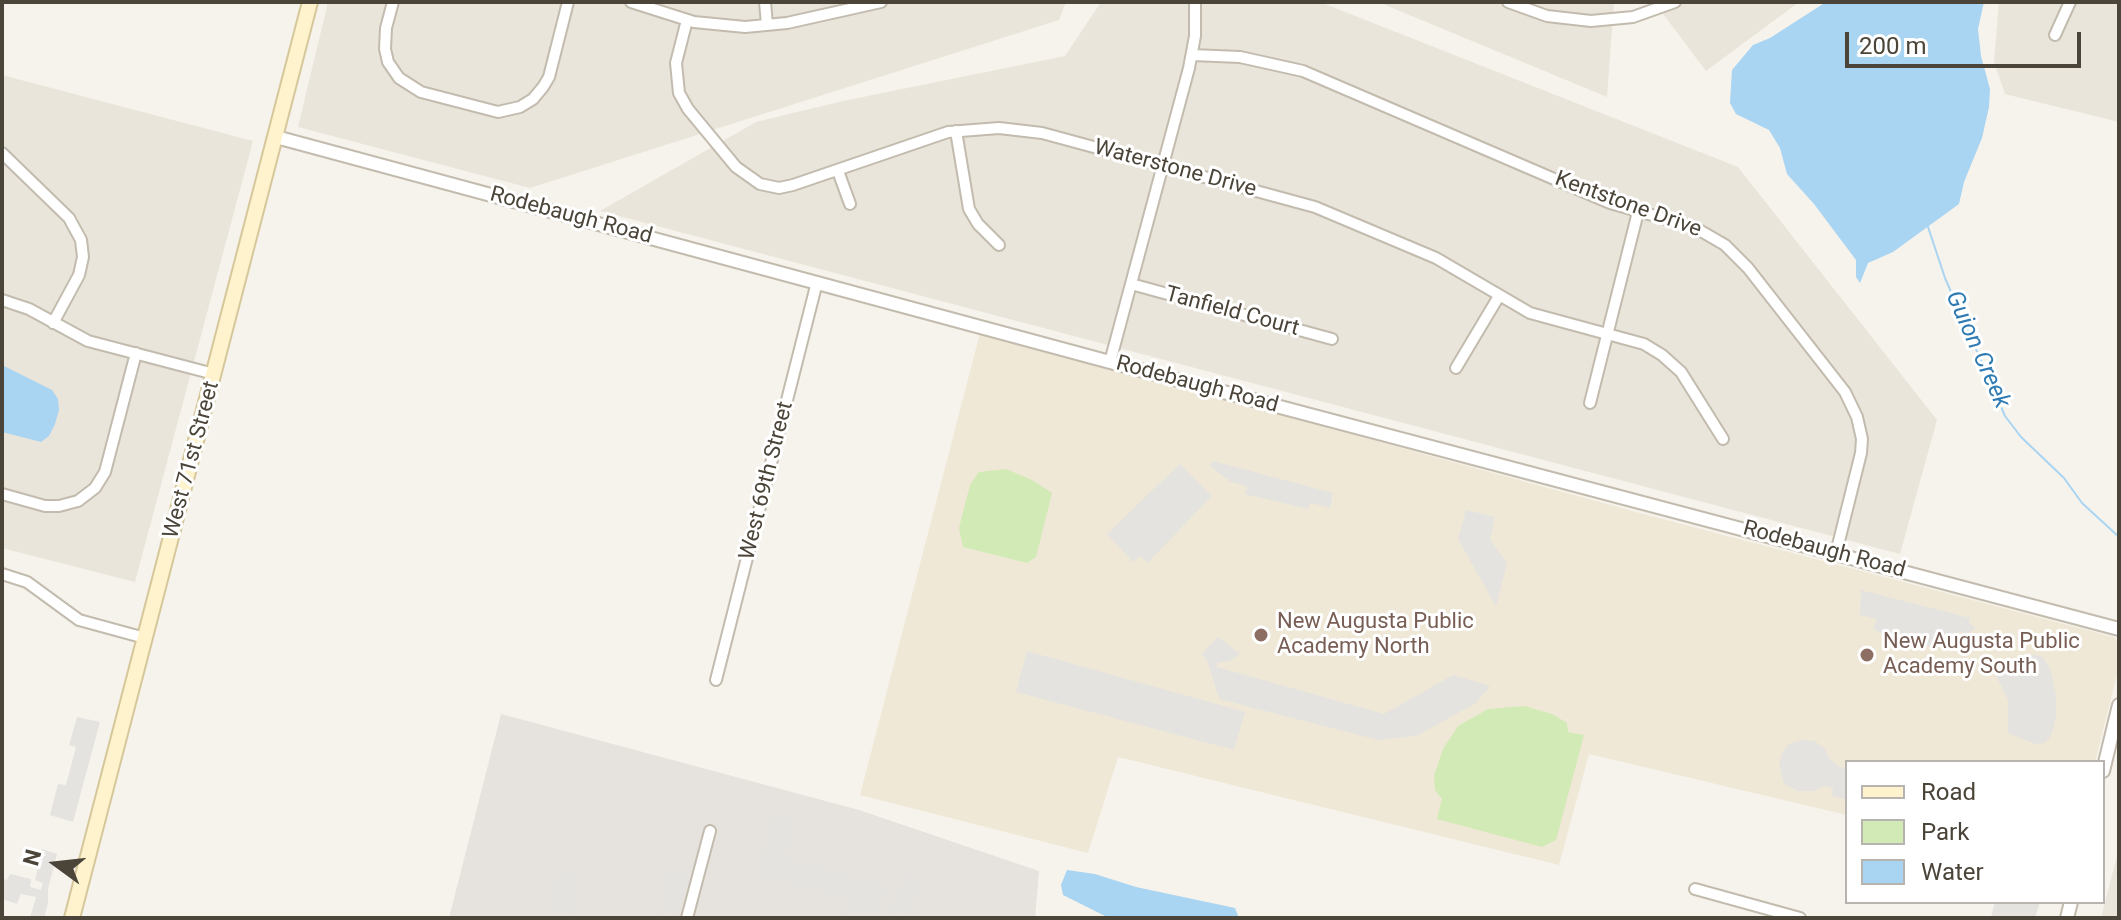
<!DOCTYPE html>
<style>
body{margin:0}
#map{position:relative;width:2121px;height:920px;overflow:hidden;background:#f6f3ec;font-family:Roboto,sans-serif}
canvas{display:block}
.frame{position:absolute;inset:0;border:4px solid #4b4439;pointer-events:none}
.legend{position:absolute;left:1845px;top:760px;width:260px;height:144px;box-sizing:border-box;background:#fff;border:2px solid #b7b4b0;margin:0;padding:10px 14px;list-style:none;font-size:24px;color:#4b4439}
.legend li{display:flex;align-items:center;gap:16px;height:40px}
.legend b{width:40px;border:2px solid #b7b4b0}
.north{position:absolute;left:16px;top:824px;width:80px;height:80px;-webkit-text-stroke:6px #fff;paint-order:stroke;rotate:285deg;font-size:22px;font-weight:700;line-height:32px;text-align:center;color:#4b4439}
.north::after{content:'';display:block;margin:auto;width:28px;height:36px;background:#4b4439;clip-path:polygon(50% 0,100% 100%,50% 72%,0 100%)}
.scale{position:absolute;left:1845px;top:32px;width:236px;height:36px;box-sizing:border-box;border:4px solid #4b4439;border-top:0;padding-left:10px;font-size:24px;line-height:28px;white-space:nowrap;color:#4b4439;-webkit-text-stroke:6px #fff;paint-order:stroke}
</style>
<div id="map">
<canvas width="2121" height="920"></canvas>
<div class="frame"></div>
<ul class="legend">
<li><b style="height:10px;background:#fff3cd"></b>Road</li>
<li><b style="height:22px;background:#d2eab5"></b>Park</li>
<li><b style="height:22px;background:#a9d4f2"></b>Water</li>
</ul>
<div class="north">N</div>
<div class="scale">200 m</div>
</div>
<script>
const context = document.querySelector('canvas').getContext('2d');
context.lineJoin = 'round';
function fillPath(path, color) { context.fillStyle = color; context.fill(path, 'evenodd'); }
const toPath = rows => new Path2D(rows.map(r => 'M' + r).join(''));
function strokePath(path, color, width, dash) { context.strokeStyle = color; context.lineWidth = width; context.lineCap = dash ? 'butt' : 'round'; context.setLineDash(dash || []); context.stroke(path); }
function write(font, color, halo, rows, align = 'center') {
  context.font = font + ' Roboto,sans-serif'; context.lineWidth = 6; context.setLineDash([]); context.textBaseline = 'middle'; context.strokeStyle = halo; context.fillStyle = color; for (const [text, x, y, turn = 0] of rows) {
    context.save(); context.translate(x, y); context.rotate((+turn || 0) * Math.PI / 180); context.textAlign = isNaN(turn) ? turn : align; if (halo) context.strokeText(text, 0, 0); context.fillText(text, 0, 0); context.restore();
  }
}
const residential = toPath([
 [328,2,1066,2,1059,20,530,188,298,127],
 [1101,2,1320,2,1738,167,1937,420,1900,554,600,211,756,122,843,101,1065,56],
 [1378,2,1614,2,1607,97],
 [1654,2,1799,2,1706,71],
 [1999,2,2119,2,2119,122,2005,94,1994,62],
 [2,75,253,141,135,582,2,548],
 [2119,848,2119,918,2101,918]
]);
const industrial = toPath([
 [501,714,859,810,1039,871,1035,918,449,918]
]);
const education = toPath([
 [980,333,1651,516,2114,637,2119,643,2119,667,2095,762,1847,762,1847,815,1589,754,1559,865,1118,757,1088,853,860,795]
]);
const green = toPath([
 [1006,469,1032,480,1052,493,1036,557,1027,563,963,547,959,528,970,485,979,472],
 [1524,706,1552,714,1567,723,1568,732,1584,735,1556,840,1542,847,1437,819,1442,799,1435,790,1434,776,1443,749,1458,726,1488,709]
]);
const parking = toPath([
 [1213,461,1333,493,1330,508,1310,503,1308,509,1245,494,1247,486,1231,482,1210,466],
 [1180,464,1212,496,1147,563,1141,556,1133,562,1107,534],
 [1466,510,1495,517,1490,539,1507,564,1496,606,1458,539],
 [1861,590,1970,618,1969,623,1976,628,1967,634,1958,632,1956,640,1938,635,1935,647,1903,643,1873,629,1877,619,1860,615],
 [1218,637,1240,654,1230,661,1217,663,1217,667,1384,714,1453,675,1490,686,1476,703,1416,736,1378,740,1219,699,1207,660,1201,654],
 [1027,651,1245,712,1234,750,1016,692],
 [2035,655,2043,657,2050,669,2056,695,2056,716,2052,734,2045,743,2035,744,2008,733,2008,700,1994,672,2000,663],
 [77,717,100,722,73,822,50,815,58,784,66,785,76,747,69,745],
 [1802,740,1815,741,1825,749,1830,759,1839,766,1847,769,1847,800,1832,796,1833,788,1825,786,1815,791,1798,791,1784,784,1779,764,1783,751,1790,743],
 [774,811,794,817,786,859,887,885,880,918,845,918,849,899,758,875],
 [42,849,57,854,48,889,48,903,44,918,30,918,36,897,21,894,17,904,2,899,2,879,7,880,10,874,31,879,30,887,41,890,43,883,35,880],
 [668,868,688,877,677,918,663,918,666,908,659,906],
 [558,869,581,875,570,918,546,918],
 [906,874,925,886,908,912,916,918,894,918,890,908,895,892],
 [1995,902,2040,902,2035,918,1991,917]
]);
const water = toPath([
 [1826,2,1984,2,1978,29,1981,56,1990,89,1989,107,1982,138,1964,182,1959,204,1893,252,1868,263,1860,283,1856,277,1856,260,1814,204,1787,174,1780,148,1769,130,1736,114,1730,103,1732,70,1753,45,1770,38],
 [2,365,52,390,58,399,59,410,55,424,49,436,41,442,2,432],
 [1067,870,1095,874,1136,887,1235,908,1239,918,1109,918,1063,895,1061,885]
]);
const stream = toPath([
 [1927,224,1945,278,2005,416,2021,437,2064,478,2082,503,2119,537]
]);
const minor = toPath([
 [393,2,386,28,385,49,388,62,399,78,421,92,498,112,520,107,533,99,543,87,549,77,568,2],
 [631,2,694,22,745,27,787,23,881,2],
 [765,2,767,25],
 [1508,2,1547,16,1591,21,1633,17,1675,2],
 [687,20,676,63,679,93,688,109,736,167,760,184,779,188,793,185,948,132,999,128,1042,133,1315,207,1436,258,1530,313,1644,344,1662,355,1681,372,1723,439],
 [2055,35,2070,2],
 [1192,55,1240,57,1303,71,1610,203,1694,227,1725,245,1748,268,1845,392,1857,417,1862,439,1861,453,1836,553],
 [956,131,969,209,978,224,999,245],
 [2,153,69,218,81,240,83,257,79,275,53,323],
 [838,171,850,204],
 [1131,284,1332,339],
 [2,300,29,309,88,341,214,374],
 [1110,362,1189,68,1195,36,1195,2],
 [1456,368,1499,296],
 [1590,403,1638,212],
 [2,494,45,506,59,506,78,501,95,488,105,472,136,353],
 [2,574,27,582,79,620,145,638],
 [716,680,817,282],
 [1695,889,1800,918],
 [687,918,710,831]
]);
const tertiary = toPath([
 [276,137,1110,362,2119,629],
 [2103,771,2119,705],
 [2067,918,2071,902]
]);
const secondary = toPath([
 [72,918,310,2]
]);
const markers = [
 [1261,635,8,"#8d6e63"],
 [1867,655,8,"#8d6e63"]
];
const streetNames = [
 ["Waterstone Drive",1175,169,15],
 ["Kentstone Drive",1628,205,20],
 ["Rodebaugh Road",571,216,15],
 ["Tanfield Court",1232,312,15],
 ["Rodebaugh Road",1197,385,15],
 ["West 71st Street",192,460,-75],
 ["West 69th Street",767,481,-76],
 ["Rodebaugh Road",1824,550,15]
];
const educationNames = [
 ["New Augusta Public",1277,622],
 ["Academy North",1277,647],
 ["New Augusta Public",1883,642],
 ["Academy South",1883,667]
];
const waterNames = [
 ["Guion Creek",1977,350,66]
];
fillPath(residential, '#eae5da');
fillPath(industrial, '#e6e2dd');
fillPath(education, '#efe8d6');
fillPath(green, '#d2eab5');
fillPath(parking, '#e5e3e0');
fillPath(water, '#a9d4f2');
strokePath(stream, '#a9d4f2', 2);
strokePath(minor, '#c2bbae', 14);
strokePath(tertiary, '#c2bbae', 16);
strokePath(secondary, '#d6c79b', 18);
strokePath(minor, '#fff', 10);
strokePath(tertiary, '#fff', 12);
strokePath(secondary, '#fff3cd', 14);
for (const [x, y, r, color] of markers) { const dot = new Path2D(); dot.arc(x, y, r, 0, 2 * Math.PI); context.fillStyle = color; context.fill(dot); strokePath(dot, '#fff', 3); }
write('22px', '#4b4439', '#fff', streetNames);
write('22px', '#785e54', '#fff', educationNames, 'left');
write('italic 24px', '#2e7ab2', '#fff', waterNames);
</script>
